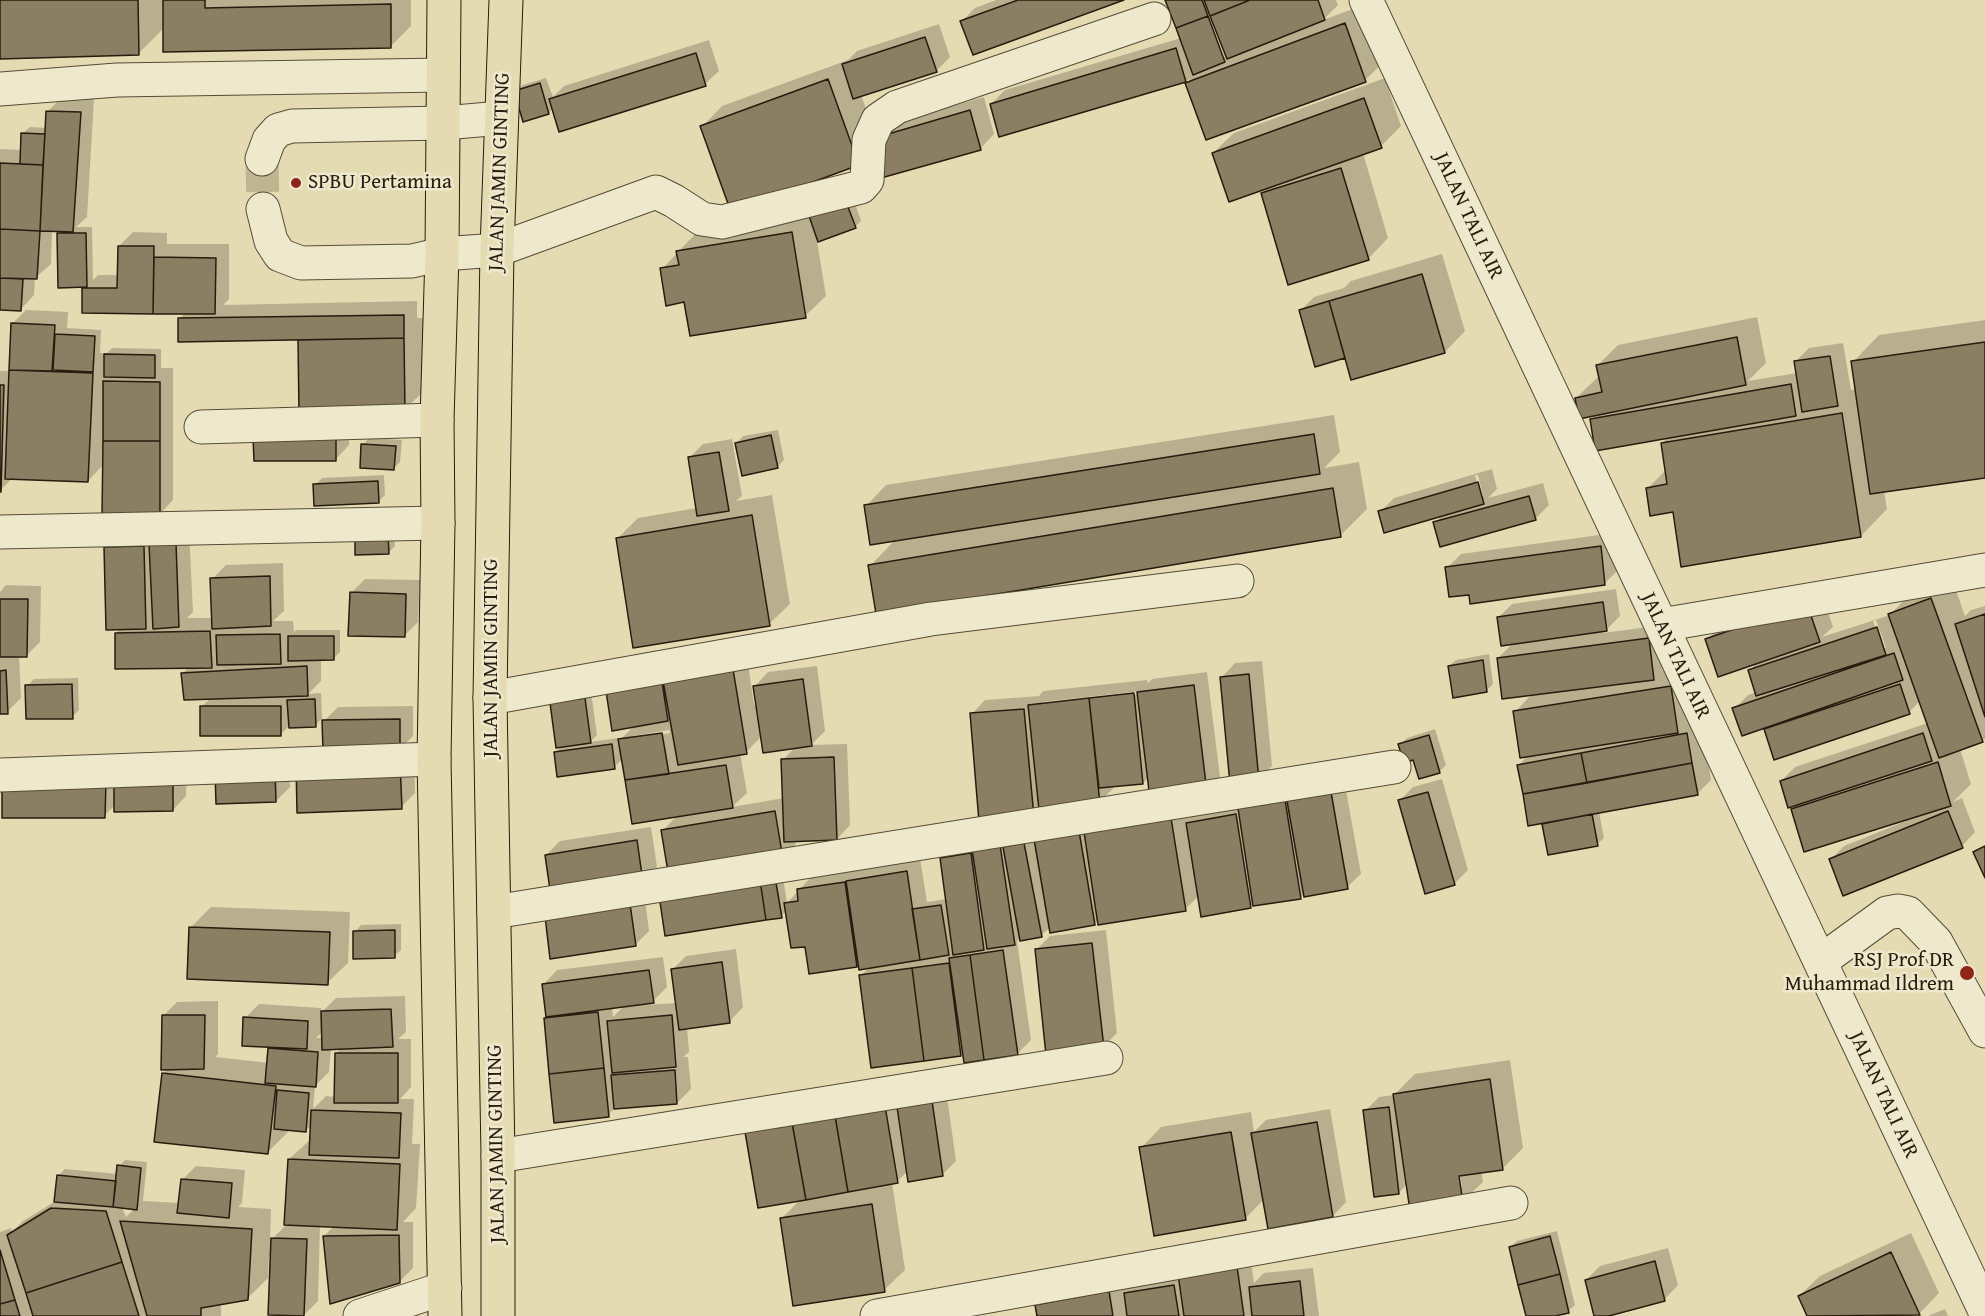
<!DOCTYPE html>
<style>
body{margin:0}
canvas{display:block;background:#e5dbb2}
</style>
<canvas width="1985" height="1316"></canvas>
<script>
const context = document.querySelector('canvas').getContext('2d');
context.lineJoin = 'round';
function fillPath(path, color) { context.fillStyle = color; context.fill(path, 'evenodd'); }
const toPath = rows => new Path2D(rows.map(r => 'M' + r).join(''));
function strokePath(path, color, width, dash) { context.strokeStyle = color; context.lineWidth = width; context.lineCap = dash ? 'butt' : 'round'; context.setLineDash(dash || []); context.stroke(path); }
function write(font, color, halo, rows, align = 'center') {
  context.font = font + ' "Gentium Book Plus",serif'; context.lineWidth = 5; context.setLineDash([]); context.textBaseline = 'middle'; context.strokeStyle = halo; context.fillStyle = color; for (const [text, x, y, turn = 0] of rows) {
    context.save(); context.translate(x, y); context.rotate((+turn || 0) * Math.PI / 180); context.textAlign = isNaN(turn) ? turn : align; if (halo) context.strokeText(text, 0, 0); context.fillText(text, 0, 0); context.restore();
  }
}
const shadow = toPath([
 [0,0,411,0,411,26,390,47,165,27,138,54,0,57],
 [996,0,1120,0,962,21,975,8],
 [1166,0,1336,0,1338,5,1323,20,1366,4,1386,60,1365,80,1187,83,1191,79,1000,135,991,104,1005,90,1181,38],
 [1206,8,1225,57,1222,57,1204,9],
 [939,24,950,57,936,71,861,95,876,136,886,125,984,97,994,134,981,148,882,176,858,163,702,127,722,106,848,60,857,51],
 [709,40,719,71,705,84,553,108,549,113,525,120,516,91,523,85,546,78,553,97,564,86],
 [1385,78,1401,126,1381,146,1363,153,1388,238,1368,259,1262,194,1269,186,1213,153,1234,133],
 [62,97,94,99,87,217,76,227,92,227,93,280,98,275,119,275,119,246,133,232,167,233,167,244,229,244,229,299,223,305,417,301,417,318,424,318,425,390,404,410,301,412,300,338,179,319,186,312,84,312,84,288,86,286,59,234,63,230,52,230,51,264,35,278,34,295,21,309,0,308,0,149,22,150,23,133,30,127,47,128,48,111],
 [852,194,861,221,855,227,817,241,826,296,805,316,686,300,662,269,698,231],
 [1442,254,1465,331,1445,352,1301,310,1314,297,1344,288,1351,281],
 [26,310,68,312,67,328,101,330,100,353,107,353,112,348,161,349,161,368,173,368,173,500,160,514,104,464,88,481,13,478,0,490,0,371,11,371,12,324],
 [1757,317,1766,363,1748,381,1797,373,1795,362,1809,348,1843,343,1851,390,1857,389,1853,362,1879,335,1985,320,1985,476,1884,491,1887,509,1861,536,1674,511,1647,489,1666,470,1662,443,1669,437,1591,420,1598,413,1576,398,1597,378,1600,377,1598,365,1618,345],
 [1334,415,1340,452,1324,468,1359,462,1367,509,1341,535,878,612,870,566,896,539,866,506,886,485],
 [349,423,349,445,336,459,255,437],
 [778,430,784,460,777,467,737,443,743,436],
 [369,438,402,440,400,462,393,469,363,445],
 [732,439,742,496,736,501,772,495,790,604,769,624,618,538,638,518,697,508,689,458,703,444],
 [1492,469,1497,489,1488,498,1543,483,1549,505,1535,519,1435,523,1443,514,1380,512,1394,498],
 [1475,475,1478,475,1483,496,1480,496],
 [384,475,385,495,378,502,315,485,322,478],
 [394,528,395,546,388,553,357,553],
 [189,529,193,612,187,618,213,618,212,579,226,565,283,563,284,611,273,621,293,621,294,632,296,630,340,630,340,652,333,659,321,659,321,681,308,694,321,693,322,718,316,725,288,727,280,735,202,706,211,698,183,673,189,667,116,633,121,628,105,548,119,534],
 [1614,533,1618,570,1605,583,1447,568,1461,554],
 [365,579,420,580,418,622,404,636,352,592],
 [1952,579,1965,616,1971,610,1985,606,1985,739,1960,749,1971,784,1953,802,1962,798,1975,832,1962,846,1830,860,1844,846,1906,821,1905,819,1793,809,1799,803,1781,781,1795,767,1928,723,1920,701,1909,712,1775,758,1764,727,1734,709,1748,695,1757,692,1750,670,1758,662,1707,640,1721,626,1821,591,1833,627,1822,637,1890,615,1910,594],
 [1876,620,1886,648,1882,648,1873,621],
 [6,585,41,586,40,642,26,656,19,656,21,698,7,712,0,713,0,592],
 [1616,589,1620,616,1603,633,1663,625,1667,665,1661,671,1691,667,1698,711,1687,723,1701,720,1711,780,1698,793,1599,812,1604,838,1597,844,1544,825,1547,821,1519,765,1528,755,1515,712,1532,694,1498,658,1514,642,1498,618,1512,604],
 [746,650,754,705,757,704,755,686,768,672,817,666,825,731,811,745,847,744,850,825,837,839,795,841,796,844,782,858,663,830,677,816,623,759,614,767,555,753,563,745,552,703,591,692,597,735,590,742,618,738,618,742,635,725,607,692],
 [669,730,670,733,633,739,633,736],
 [762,736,795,747,783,760,784,798,732,807,747,793,740,753,746,752],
 [1489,654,1493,684,1487,690,1449,666,1456,660],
 [1262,661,1272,766,1258,780,1222,677,1235,663],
 [1207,672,1220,777,1206,791,1149,777,1143,783,1113,786,1113,789,1099,802,1033,816,972,714,985,700,1039,696,1043,691,1147,680,1148,683,1152,679],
 [1141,691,1142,694,1042,705,1042,702],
 [78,678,79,710,72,717,27,686,34,679],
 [413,706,413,736,399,750,414,749,415,793,401,807,324,752,324,721,338,707],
 [1435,729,1446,765,1439,772,1400,744,1407,738],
 [288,757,290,787,276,801,218,803],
 [187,763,186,796,173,810,115,805,104,816,3,816],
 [1344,779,1361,874,1347,887,1305,893,1300,898,1254,903,1251,906,1199,896,1185,909,1099,919,1094,924,1050,927,1041,936,1021,937,1017,941,1031,1040,1017,1054,964,1051,961,1054,860,976,870,967,859,962,856,965,806,945,787,911,781,916,667,934,782,871,787,903,812,876,920,858,927,902,947,899,941,859,955,845,1191,798,1194,816,1201,809],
 [1442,779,1468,870,1454,884,1399,801,1413,787],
 [651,827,657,867,643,881,546,855,560,841],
 [644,891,649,931,635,945,552,957],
 [211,907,350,912,348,963,327,983,190,928],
 [401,924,401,950,394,956,355,932,361,925],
 [1106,930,1117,1033,1103,1047,1036,950,1050,936],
 [736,949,743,1007,730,1021,687,1027,689,1052,683,1057,688,1057,691,1089,677,1103,616,1107,608,1115,545,1019,548,1016,544,984,557,970,663,957,667,987,653,1001,612,1007,613,1017,624,1006,677,1003,672,970,686,956],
 [405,996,406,1032,398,1039,411,1039,411,1087,400,1099,414,1099,412,1144,420,1144,416,1208,403,1222,413,1222,413,1268,399,1282,324,1236,334,1226,320,1225,318,1301,304,1315,272,1256,269,1256,268,1278,247,1299,221,1303,221,1316,0,1316,0,1232,11,1228,12,1232,23,1221,56,1201,58,1176,65,1169,118,1174,119,1166,125,1160,147,1162,143,1201,180,1203,182,1180,196,1166,245,1170,242,1203,238,1207,271,1209,270,1241,286,1225,289,1159,311,1139,312,1125,305,1131,288,1129,288,1132,267,1153,164,1073,169,1068,164,1015,177,1002,218,1001,218,1054,215,1057,269,1063,270,1049,273,1046,245,1018,259,1004,321,1008,321,1013,336,998],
 [323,1031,323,1038,316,1038],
 [331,1048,342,1048,336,1053,336,1097,326,1096,313,1109,315,1086,329,1072],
 [122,1207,135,1208,126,1217],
 [1510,1060,1523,1148,1503,1168,1481,1171,1483,1182,1462,1202,1407,1184,1399,1193,1365,1111,1379,1097,1394,1095,1415,1074],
 [1457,1169,1459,1169,1462,1187,1459,1187],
 [945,1082,956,1161,942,1175,908,1171,897,1181,892,1182,905,1270,884,1290,782,1218,801,1199,745,1126],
 [1330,1109,1346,1202,1333,1216,1264,1199,1245,1219,1141,1148,1161,1127,1251,1112,1254,1132,1266,1120],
 [1557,1231,1575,1305,1568,1311,1552,1316,1528,1316,1510,1247,1517,1241],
 [1911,1233,1939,1293,1919,1314,1914,1316,1808,1316,1799,1296,1820,1276],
 [1668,1248,1678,1285,1665,1299,1603,1316,1596,1316,1586,1280,1600,1266],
 [1250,1253,1254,1283,1264,1273,1313,1268,1319,1316,1039,1316,1037,1305,1057,1285],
 [1945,1309,1948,1316,1928,1316]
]);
const building = toPath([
 [0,0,138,0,139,55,0,59,0,0],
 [163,0,205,0,205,8,391,4,391,48,163,52,163,0],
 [1018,0,1124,0,973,55,960,21,1018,0],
 [1165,0,1202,0,1208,16,1176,28,1165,0],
 [1204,0,1250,0,1210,16,1204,0],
 [1250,0,1318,0,1325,20,1227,59,1210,16,1250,0],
 [1208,16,1225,62,1193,75,1176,28,1208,16],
 [1345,23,1366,82,1206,140,1185,83,1345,23],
 [925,37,937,72,853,99,842,64,925,37],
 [1176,48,1186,82,999,137,990,104,1176,48],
 [696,53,706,86,559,132,549,99,696,53],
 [828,79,859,165,731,212,700,126,828,79],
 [540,83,549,114,523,122,514,91,540,83],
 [1364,98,1382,148,1229,202,1212,153,1364,98],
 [970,110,981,150,881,178,871,139,970,110],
 [46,111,81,112,73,232,40,231,46,111],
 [21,133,45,134,43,165,20,164,21,133],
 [0,163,43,165,40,231,0,229,0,163],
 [1341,168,1369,260,1288,285,1261,193,1341,168],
 [845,199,856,228,818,242,808,213,845,199],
 [0,229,40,231,37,279,0,278,0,229],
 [792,232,806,318,690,336,684,302,666,306,660,268,679,265,676,251,792,232],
 [57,233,86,233,87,287,58,288,57,233],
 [118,246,154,246,153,314,82,313,82,288,117,288,118,246],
 [154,257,216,258,215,314,153,314,154,257],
 [1422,274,1445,353,1351,380,1329,301,1422,274],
 [0,278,23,279,21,311,0,310,0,278],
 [1329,301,1345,358,1315,367,1299,310,1329,301],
 [404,315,404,338,178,342,178,318,404,315],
 [11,323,55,325,52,371,9,370,11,323],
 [55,334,95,336,93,372,53,370,55,334],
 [1737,337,1746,385,1579,419,1575,398,1602,392,1596,365,1737,337],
 [404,338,405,412,299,414,298,340,404,338],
 [1985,342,1985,478,1870,494,1851,361,1985,342],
 [104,354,155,355,155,378,104,377,104,354],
 [1830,356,1838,406,1802,412,1794,361,1830,356],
 [9,370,93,373,88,482,5,479,9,370],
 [103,381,160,382,160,441,103,441,103,381],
 [1791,384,1796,416,1595,451,1590,419,1791,384],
 [0,385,4,385,1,492,0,492,0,385],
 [1842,413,1861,537,1681,567,1673,512,1650,516,1646,488,1667,484,1661,443,1842,413],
 [1314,434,1320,474,870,545,864,505,1314,434],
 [771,435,778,468,742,476,735,443,771,435],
 [336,436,336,461,254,461,253,437,336,436],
 [103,441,160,441,160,515,102,516,103,441],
 [361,444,396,446,394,470,360,468,361,444],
 [719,452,729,511,697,516,688,457,719,452],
 [378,481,379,503,314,506,313,484,378,481],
 [1478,482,1484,504,1384,533,1378,511,1478,482],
 [1333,488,1341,537,876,614,868,565,1333,488],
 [1529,496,1536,520,1440,547,1433,522,1529,496],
 [752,515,770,626,633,648,616,538,752,515],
 [388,534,389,554,355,555,355,535,388,534],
 [176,543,179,627,153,629,149,544,176,543],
 [144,546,146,629,106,630,104,547,144,546],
 [1601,546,1605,585,1470,604,1469,595,1449,597,1445,567,1601,546],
 [270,576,271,626,212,629,210,578,270,576],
 [350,592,406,594,405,637,348,636,350,592],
 [1931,598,1983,742,1939,758,1888,614,1931,598],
 [0,599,28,599,27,657,0,657,0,599],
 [1603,602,1607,631,1501,646,1497,617,1603,602],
 [1807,604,1820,642,1718,677,1705,639,1807,604],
 [1985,614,1985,717,1955,624,1985,614],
 [1877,627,1886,655,1756,696,1748,670,1877,627],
 [210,631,212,668,115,669,115,633,210,631],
 [280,634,281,664,217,665,216,635,280,634],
 [288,636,334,636,334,660,288,661,288,636],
 [1649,638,1654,680,1502,699,1497,658,1649,638],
 [1894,653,1903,680,1742,736,1732,708,1894,653],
 [1483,660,1487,692,1453,698,1448,666,1483,660],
 [732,663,747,754,678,765,662,675,732,663],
 [307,666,308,696,184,700,181,673,307,666],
 [6,670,8,714,0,714,0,671,6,670],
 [1249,674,1259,781,1230,784,1220,677,1249,674],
 [803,679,812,746,763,753,753,686,803,679],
 [662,682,668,721,612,731,606,691,662,682],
 [72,684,73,719,26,719,25,685,72,684],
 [1900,684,1910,714,1774,760,1764,729,1900,684],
 [1194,685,1207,792,1150,799,1137,692,1194,685],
 [1671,686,1678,733,1520,758,1513,711,1671,686],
 [1134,693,1143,784,1099,788,1089,698,1134,693],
 [585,698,591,743,556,748,550,703,585,698],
 [1089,698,1100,804,1039,810,1028,705,1089,698],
 [315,699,316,727,289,728,287,700,315,699],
 [200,706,281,706,281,736,200,736,200,706],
 [1024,709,1034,817,979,822,970,713,1024,709],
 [400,719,400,751,323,752,322,720,400,719],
 [662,733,669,774,625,780,618,739,662,733],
 [1687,733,1692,763,1587,783,1581,753,1687,733],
 [1923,733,1932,761,1788,808,1780,781,1923,733],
 [1429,735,1440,773,1419,779,1413,760,1404,763,1398,744,1429,735],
 [612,744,615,769,557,777,554,752,612,744],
 [1581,753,1587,783,1523,794,1517,765,1581,753],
 [834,757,837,840,784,842,781,759,834,757],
 [400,762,402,809,297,813,296,765,400,762],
 [1938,762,1951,806,1804,852,1791,809,1938,762],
 [1692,763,1698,795,1528,826,1523,794,1692,763],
 [726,765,733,808,632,824,625,780,726,765],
 [275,770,276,802,216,804,215,772,275,770],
 [114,776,173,776,173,811,114,812,114,776],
 [2,781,106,781,105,818,2,818,2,781],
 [1331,792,1348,889,1304,897,1287,801,1331,792],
 [1428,792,1455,885,1425,894,1398,800,1428,792],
 [1285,800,1301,899,1253,906,1238,808,1285,800],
 [775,811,783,859,669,878,661,830,775,811],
 [1948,811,1963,848,1843,896,1829,859,1948,811],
 [1236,814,1251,908,1201,917,1186,823,1236,814],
 [1592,814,1598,846,1548,855,1542,824,1592,814],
 [1171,818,1186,911,1098,925,1084,832,1171,818],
 [1079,831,1095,925,1050,933,1034,839,1079,831],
 [637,840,643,882,551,897,545,855,637,840],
 [1024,843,1042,937,1020,941,1003,847,1024,843],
 [1000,845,1015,945,987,949,972,849,1000,845],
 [1985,846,1985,878,1973,852,1985,846],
 [971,853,984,950,953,955,940,858,971,853],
 [907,871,920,960,859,970,846,881,907,871],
 [775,877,782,918,766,920,760,880,775,877],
 [760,880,766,920,665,936,659,895,760,880],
 [845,882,857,967,809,974,805,947,791,948,784,903,798,901,797,889,845,882],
 [630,904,636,946,550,959,545,916,630,904],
 [941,905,949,955,920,960,912,909,941,905],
 [189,927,330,932,328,985,187,979,189,927],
 [395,930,395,958,353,959,353,931,395,930],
 [1092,943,1104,1048,1046,1055,1035,949,1092,943],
 [1003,950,1018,1055,984,1060,970,955,1003,950],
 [970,955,984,1060,964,1063,949,958,970,955],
 [722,962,730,1023,679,1030,671,969,722,962],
 [949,963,961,1056,924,1061,912,968,949,963],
 [912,968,924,1061,871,1068,859,975,912,968],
 [649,970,654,1003,546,1017,542,984,649,970],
 [391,1009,393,1047,322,1050,321,1011,391,1009],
 [598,1012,604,1068,549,1074,544,1018,598,1012],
 [162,1015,205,1015,204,1069,161,1070,162,1015],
 [672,1015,676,1067,612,1073,607,1021,672,1015],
 [243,1017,308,1021,307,1049,242,1046,243,1017],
 [268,1048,318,1052,316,1087,265,1083,268,1048],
 [335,1053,398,1053,398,1103,334,1103,335,1053],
 [604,1068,609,1117,554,1123,549,1074,604,1068],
 [675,1070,677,1104,614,1109,611,1075,675,1070],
 [162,1073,276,1086,268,1154,154,1142,162,1073],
 [1490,1079,1503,1170,1459,1176,1463,1203,1410,1211,1393,1094,1490,1079],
 [277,1090,309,1093,306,1132,274,1129,277,1090],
 [931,1094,943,1176,908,1182,896,1100,931,1094],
 [884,1100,898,1183,848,1192,834,1110,884,1100],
 [1389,1107,1399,1194,1374,1197,1363,1110,1389,1107],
 [311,1110,401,1113,399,1158,309,1155,311,1110],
 [834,1110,848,1192,806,1200,791,1117,834,1110],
 [791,1117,806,1200,758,1208,744,1126,791,1117],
 [1317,1122,1333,1217,1268,1229,1251,1133,1317,1122],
 [1231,1132,1246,1220,1154,1236,1139,1147,1231,1132],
 [288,1159,400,1164,397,1230,284,1225,288,1159],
 [117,1165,141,1168,137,1210,113,1207,117,1165],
 [57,1175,116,1181,113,1207,54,1202,57,1175],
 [181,1179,232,1183,229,1218,177,1213,181,1179],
 [872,1204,885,1292,793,1306,780,1218,872,1204],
 [51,1208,106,1211,122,1262,26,1293,7,1235,51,1208],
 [120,1221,252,1229,248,1300,201,1308,201,1316,147,1316,120,1221],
 [399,1235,400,1283,330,1304,323,1236,399,1235],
 [1550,1236,1560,1274,1518,1285,1509,1247,1550,1236],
 [271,1238,307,1239,304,1316,268,1315,271,1238],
 [0,1250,15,1300,0,1304,0,1250],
 [1891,1252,1920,1315,1807,1316,1798,1296,1891,1252],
 [1655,1261,1665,1301,1609,1316,1594,1316,1585,1280,1655,1261],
 [122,1262,139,1316,33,1316,26,1293,122,1262],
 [1237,1266,1244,1316,1184,1316,1178,1274,1237,1266],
 [1560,1274,1569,1313,1555,1316,1526,1316,1518,1285,1560,1274],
 [1300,1281,1304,1316,1252,1316,1249,1287,1300,1281],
 [1174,1285,1179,1316,1127,1316,1124,1293,1174,1285],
 [1109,1291,1113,1316,1037,1316,1035,1305,1109,1291],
 [15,1300,20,1316,0,1316,0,1304,15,1300]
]);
const minorTunnel = toPath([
 [262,159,263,209]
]);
const minor = toPath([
 [1366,0,1985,1311],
 [0,89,117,80,443,75],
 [262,159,269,140,278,130,292,126,444,123,501,118],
 [263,209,271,241,280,255,301,263,412,261,442,254,497,250,656,192,674,201,702,219,722,222,861,187,867,180,869,140,878,120,897,107,1154,19],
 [201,427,437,420],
 [0,532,438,523],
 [1661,625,1985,570],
 [490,698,931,619,1237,581],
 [0,775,434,759],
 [494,912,1394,767],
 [1821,961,1887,913,1898,911,1908,913,1936,942,1985,1031],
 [498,1156,1106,1058],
 [360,1316,445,1288],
 [877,1316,1511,1203]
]);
const highway = toPath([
 [444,0,442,254,437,420,438,523,434,759,445,1316],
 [498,1316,498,1156,490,698,497,250,506,0]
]);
const markers = [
 [296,183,6,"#8f2418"],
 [1967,973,8,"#8f2418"]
];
const streetNames = [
 ["JALAN JAMIN GINTING",500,172,-88],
 ["JALAN TALI AIR",1468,216,65],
 ["JALAN TALI AIR",1675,656,65],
 ["JALAN JAMIN GINTING",492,658,-90],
 ["JALAN TALI AIR",1883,1095,65],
 ["JALAN JAMIN GINTING",497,1144,-91]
];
const poiNames = [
 ["SPBU Pertamina",308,183],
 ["RSJ Prof DR",1954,961,"right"],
 ["Muhammad Ildrem",1954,985,"right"]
];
fillPath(shadow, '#0003');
fillPath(building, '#8a7f63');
strokePath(building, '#271c0d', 1.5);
strokePath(minorTunnel, '#bfb591', 33, [33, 16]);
strokePath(minor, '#564c36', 35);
strokePath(highway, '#271c0d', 35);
strokePath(minor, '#eee8cd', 33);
strokePath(highway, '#e5dbb2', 33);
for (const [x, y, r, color] of markers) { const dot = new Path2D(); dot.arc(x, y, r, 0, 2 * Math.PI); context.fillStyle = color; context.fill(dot); strokePath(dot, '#eee8cd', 2); }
write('21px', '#271c0d', '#eee8cd', streetNames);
write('21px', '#271c0d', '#eee8cd', poiNames, 'left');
</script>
